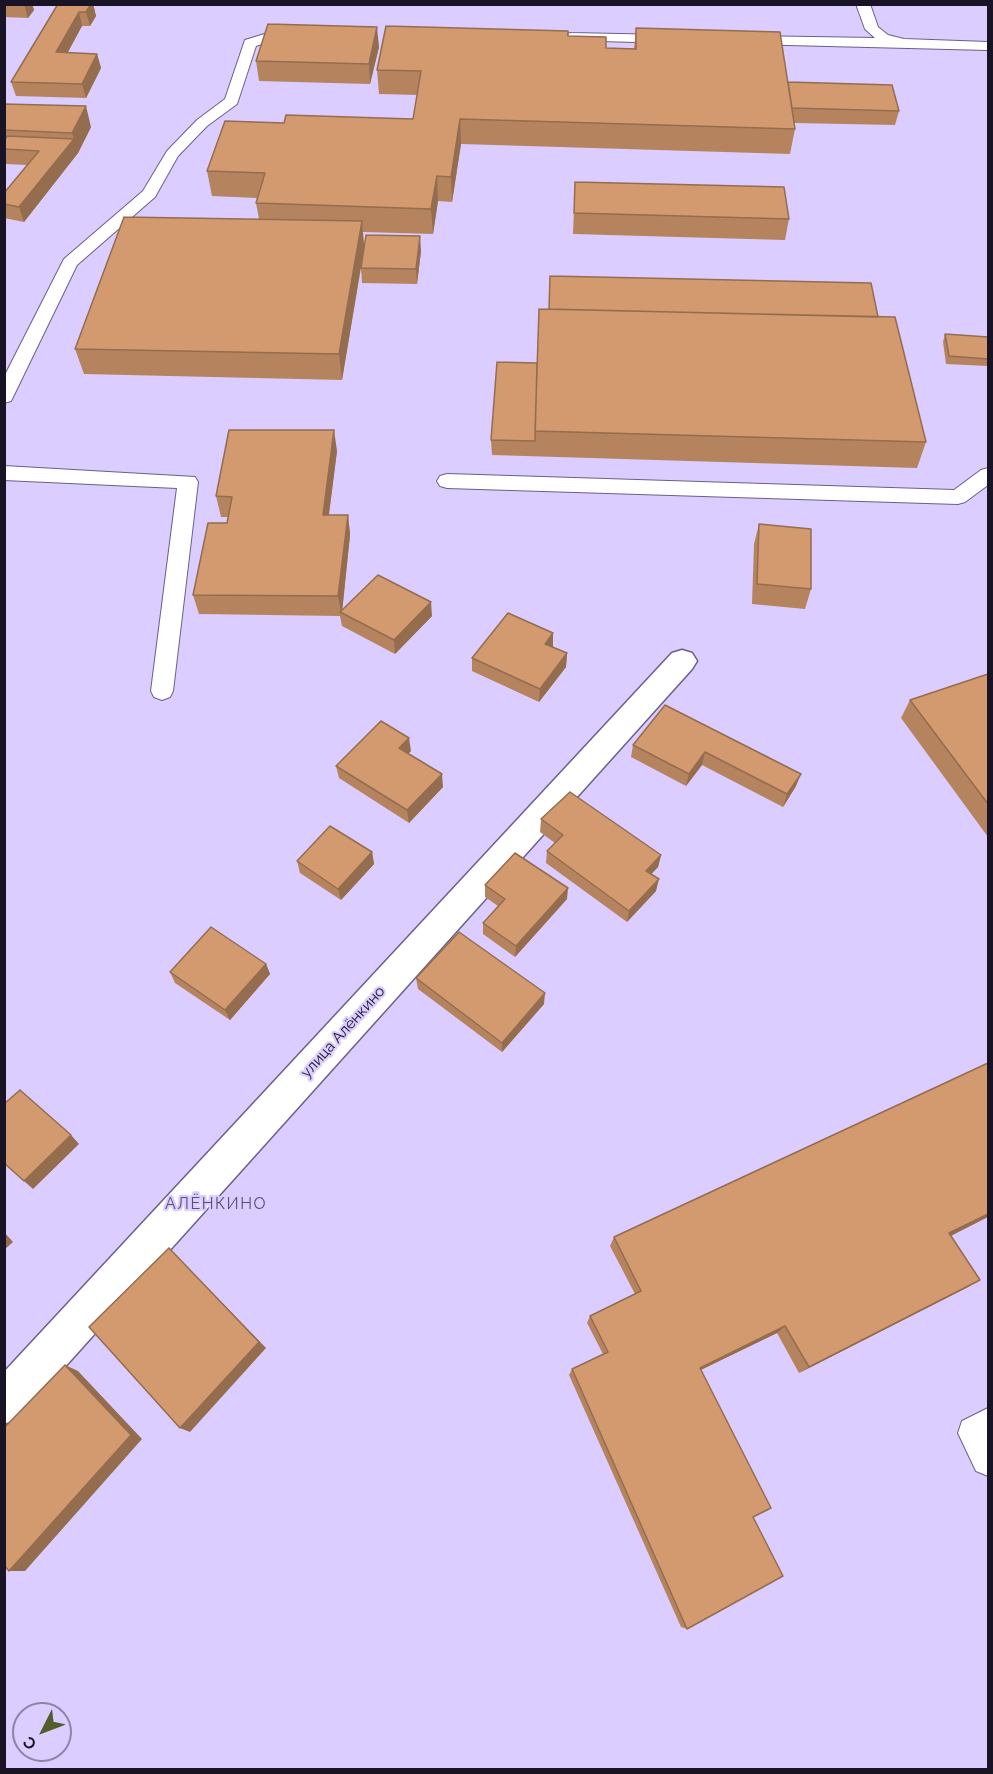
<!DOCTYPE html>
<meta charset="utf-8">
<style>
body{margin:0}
#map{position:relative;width:993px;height:1774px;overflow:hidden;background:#dbcdff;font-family:Raleway,sans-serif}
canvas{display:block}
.frame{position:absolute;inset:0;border:6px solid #191425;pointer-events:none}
.north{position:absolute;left:12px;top:1702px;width:60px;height:60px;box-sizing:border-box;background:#dbcdff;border:2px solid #8d83a8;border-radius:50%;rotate:228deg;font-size:16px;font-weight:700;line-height:24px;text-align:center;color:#191425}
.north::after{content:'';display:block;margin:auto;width:21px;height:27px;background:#535c2b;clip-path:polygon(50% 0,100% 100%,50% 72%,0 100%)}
</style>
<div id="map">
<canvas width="993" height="1774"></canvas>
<div class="frame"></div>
<div class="north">С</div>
</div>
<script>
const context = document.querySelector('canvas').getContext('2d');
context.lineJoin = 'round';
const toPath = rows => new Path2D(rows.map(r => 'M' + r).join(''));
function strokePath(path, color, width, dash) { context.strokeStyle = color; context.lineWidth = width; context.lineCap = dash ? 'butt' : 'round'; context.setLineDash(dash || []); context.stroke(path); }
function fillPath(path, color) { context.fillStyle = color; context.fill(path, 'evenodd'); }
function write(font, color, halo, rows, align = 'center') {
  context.font = font + ' Raleway,sans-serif'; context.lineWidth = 4.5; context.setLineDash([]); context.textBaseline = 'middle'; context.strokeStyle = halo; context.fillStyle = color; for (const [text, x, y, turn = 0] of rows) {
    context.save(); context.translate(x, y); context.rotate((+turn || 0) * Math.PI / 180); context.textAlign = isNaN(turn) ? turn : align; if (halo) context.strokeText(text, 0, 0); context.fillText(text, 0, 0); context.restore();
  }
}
const lane = toPath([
 [856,4,870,4,878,27,888,35,904,39,988,42,988,50,748,44,741,40,748,36,875,38,865,29,856,4],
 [284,28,302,30,304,33,302,36,285,36,256,46,237,104,207,126,178,156,155,197,77,265,13,397,11,401,4,403,4,377,64,259,143,191,167,151,197,120,225,99,245,40,284,28],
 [571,33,669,35,676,39,669,43,566,40,564,37,566,34,571,33],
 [4,466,195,477,198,482,173,691,170,697,162,700,154,697,151,691,177,488,4,480,4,466],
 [988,468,988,485,965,502,958,504,447,488,440,486,437,481,440,476,447,474,954,490,981,470,988,468],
 [988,1408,988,1476,976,1471,958,1433,962,1421,988,1408]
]);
const street = toPath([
 [682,650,692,653,697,661,692,669,19,1418,4,1424,4,1372,672,653,682,650]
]);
const wall = toPath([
 [4,4,32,4,34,10,28,18,4,17],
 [58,4,93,4,96,16,90,26,82,26,67,53,97,54,101,68,86,98,16,96,11,82],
 [636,28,788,82,899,111,895,125,794,123,795,129,790,154,461,144,452,202,438,201,433,234,363,232,364,247,421,251,417,284,362,283,361,268,342,380,84,374,75,349,259,219,256,203,257,198,212,196,207,171,284,123,413,119,417,95,379,94,377,70,568,36,606,48,634,49],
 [379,47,370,84,259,81,256,61],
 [4,104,91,127,78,153,24,222,4,218,4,193,27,165,6,164,4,160],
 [575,182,789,219,785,240,573,234],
 [878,317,926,442,917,468,492,455,491,440,537,363],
 [945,334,988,337,988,366,946,364,943,342],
 [337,451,329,515,348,515,350,535,342,610,432,616,395,654,342,626,340,616,199,614,193,595,227,523,228,517,221,517,216,496],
 [759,524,811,589,805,609,752,604,754,544],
 [553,647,567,653,566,667,539,702,472,671,472,658],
 [988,674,988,837,901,718,910,700],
 [665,705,796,786,783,807,702,765,686,786,631,757,633,745],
 [411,751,408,753,443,787,409,823,339,778,336,766],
 [541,819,661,855,658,867,651,874,656,891,627,922,546,863,547,851,555,843,540,832],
 [372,852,374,864,341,900,300,873,297,861],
 [485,885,567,899,515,957,483,934,483,923,498,906,485,897],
 [266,964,270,974,230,1020,175,983,170,972],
 [416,978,544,1004,502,1052,418,989],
 [951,1236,980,1280,966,1288,799,1373,777,1333,701,1370,753,1517,687,1629,681,1627,569,1375,572,1369,603,1354,587,1323,590,1316,635,1294,610,1246,614,1237]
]);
const shadedWall = toPath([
 [24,4,32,4,34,10,28,18],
 [91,4,93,4,96,16,90,26,86,12],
 [79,12,82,26,60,67,56,52],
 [377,27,379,47,370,84,369,64],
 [97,54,101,68,86,98,82,84],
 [86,106,91,127,78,153,24,222,19,207,74,139,72,133],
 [460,119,461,144,452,202,451,177],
 [437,176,438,201,433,234,431,209],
 [362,221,364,247,342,380,339,354],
 [420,236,421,251,417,284,416,269],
 [334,430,337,451,326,535,323,515],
 [348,515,350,535,342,613,341,612,338,596],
 [431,602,432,616,395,654,394,640],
 [553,633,553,647,545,644],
 [567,653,566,667,539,702,540,689],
 [409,738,411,751,401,761,399,748],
 [705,752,702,765,686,786,689,774],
 [442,774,443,787,409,823,407,810],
 [801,774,796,786,783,807,787,794],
 [372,852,374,864,341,900,338,889],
 [661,855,658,867,643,883,646,871],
 [659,879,656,891,627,922,629,911],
 [568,888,567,899,515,957,516,946],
 [266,964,270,974,230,1020,225,1010],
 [545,993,544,1004,502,1052,502,1043],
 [71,1135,79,1144,33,1189,24,1181],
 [988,1214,988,1217,937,1243,949,1233],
 [4,1232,13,1242,4,1250],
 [169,1248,266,1348,190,1432,180,1428],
 [980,1280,966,1288,799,1373,809,1367],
 [785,1326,777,1333,694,1373,700,1368],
 [65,1365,78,1371,142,1439,25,1571,9,1571]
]);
const building = toPath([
 [58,4,91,4,86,12,79,12,56,52,97,54,82,84,11,82,58,4],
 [268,24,377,27,369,64,256,61,268,24],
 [386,26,568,31,568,36,606,37,606,48,636,49,636,28,780,32,795,129,460,119,451,177,437,176,431,209,256,203,265,173,207,171,225,121,284,123,286,115,413,119,421,71,377,70,386,26],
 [788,82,892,85,899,111,792,108,788,82],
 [4,104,86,106,72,133,4,130,4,104],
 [7,136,74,139,19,207,4,204,4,193,39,151,4,149,4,141,7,136],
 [575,182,784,187,789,219,574,213,575,182],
 [124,217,362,221,339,354,75,349,124,217],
 [366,235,420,236,416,269,361,268,366,235],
 [550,276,871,283,878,317,549,309,550,276],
 [539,309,895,317,926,442,535,431,539,309],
 [945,334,988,337,988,359,949,356,945,334],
 [497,362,537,363,535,441,491,440,497,362],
 [229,430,334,430,323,515,348,515,338,596,193,595,208,523,227,523,232,497,216,496,229,430],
 [759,524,811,529,811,589,757,584,759,524],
 [378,575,431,602,394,640,340,612,378,575],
 [508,613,553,633,545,644,567,653,540,689,472,658,508,613],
 [988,674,988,804,910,700,988,674],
 [665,705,801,774,787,794,705,752,689,774,633,745,665,705],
 [381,721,409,738,399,748,442,774,407,810,336,766,381,721],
 [570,792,661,855,646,871,659,879,629,911,547,851,563,835,541,819,570,792],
 [330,826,372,852,338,889,297,861,330,826],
 [515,853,568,888,516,946,483,923,505,899,485,885,515,853],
 [211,927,266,964,225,1010,170,972,211,927],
 [459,932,545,993,502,1043,416,978,459,932],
 [988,1063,988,1214,949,1233,980,1280,809,1367,785,1326,700,1368,771,1508,753,1517,783,1576,687,1629,572,1369,608,1352,590,1316,641,1291,614,1237,988,1063],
 [20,1090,71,1135,24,1181,4,1163,4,1104,20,1090],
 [4,1235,8,1239,4,1242,4,1235],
 [169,1248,259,1342,180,1428,89,1327,169,1248],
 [65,1365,131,1435,9,1571,4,1565,4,1428,65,1365]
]);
const streetNames = [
 ["улица Алёнкино",343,1032,-48]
];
const neighbourhoodNames = [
 ["АЛЁНКИНО",216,1204]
];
strokePath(lane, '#6c5e8a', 2);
strokePath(street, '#6c5e8a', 3);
fillPath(lane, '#fff');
fillPath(street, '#fff');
fillPath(wall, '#b5845f');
fillPath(shadedWall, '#946c4e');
fillPath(building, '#d39a6f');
strokePath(building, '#946c4e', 1.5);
write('15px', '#191425', '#dbcdff', streetNames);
context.letterSpacing = '1.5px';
write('16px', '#5a4d78', '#dbcdff', neighbourhoodNames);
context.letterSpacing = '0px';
</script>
